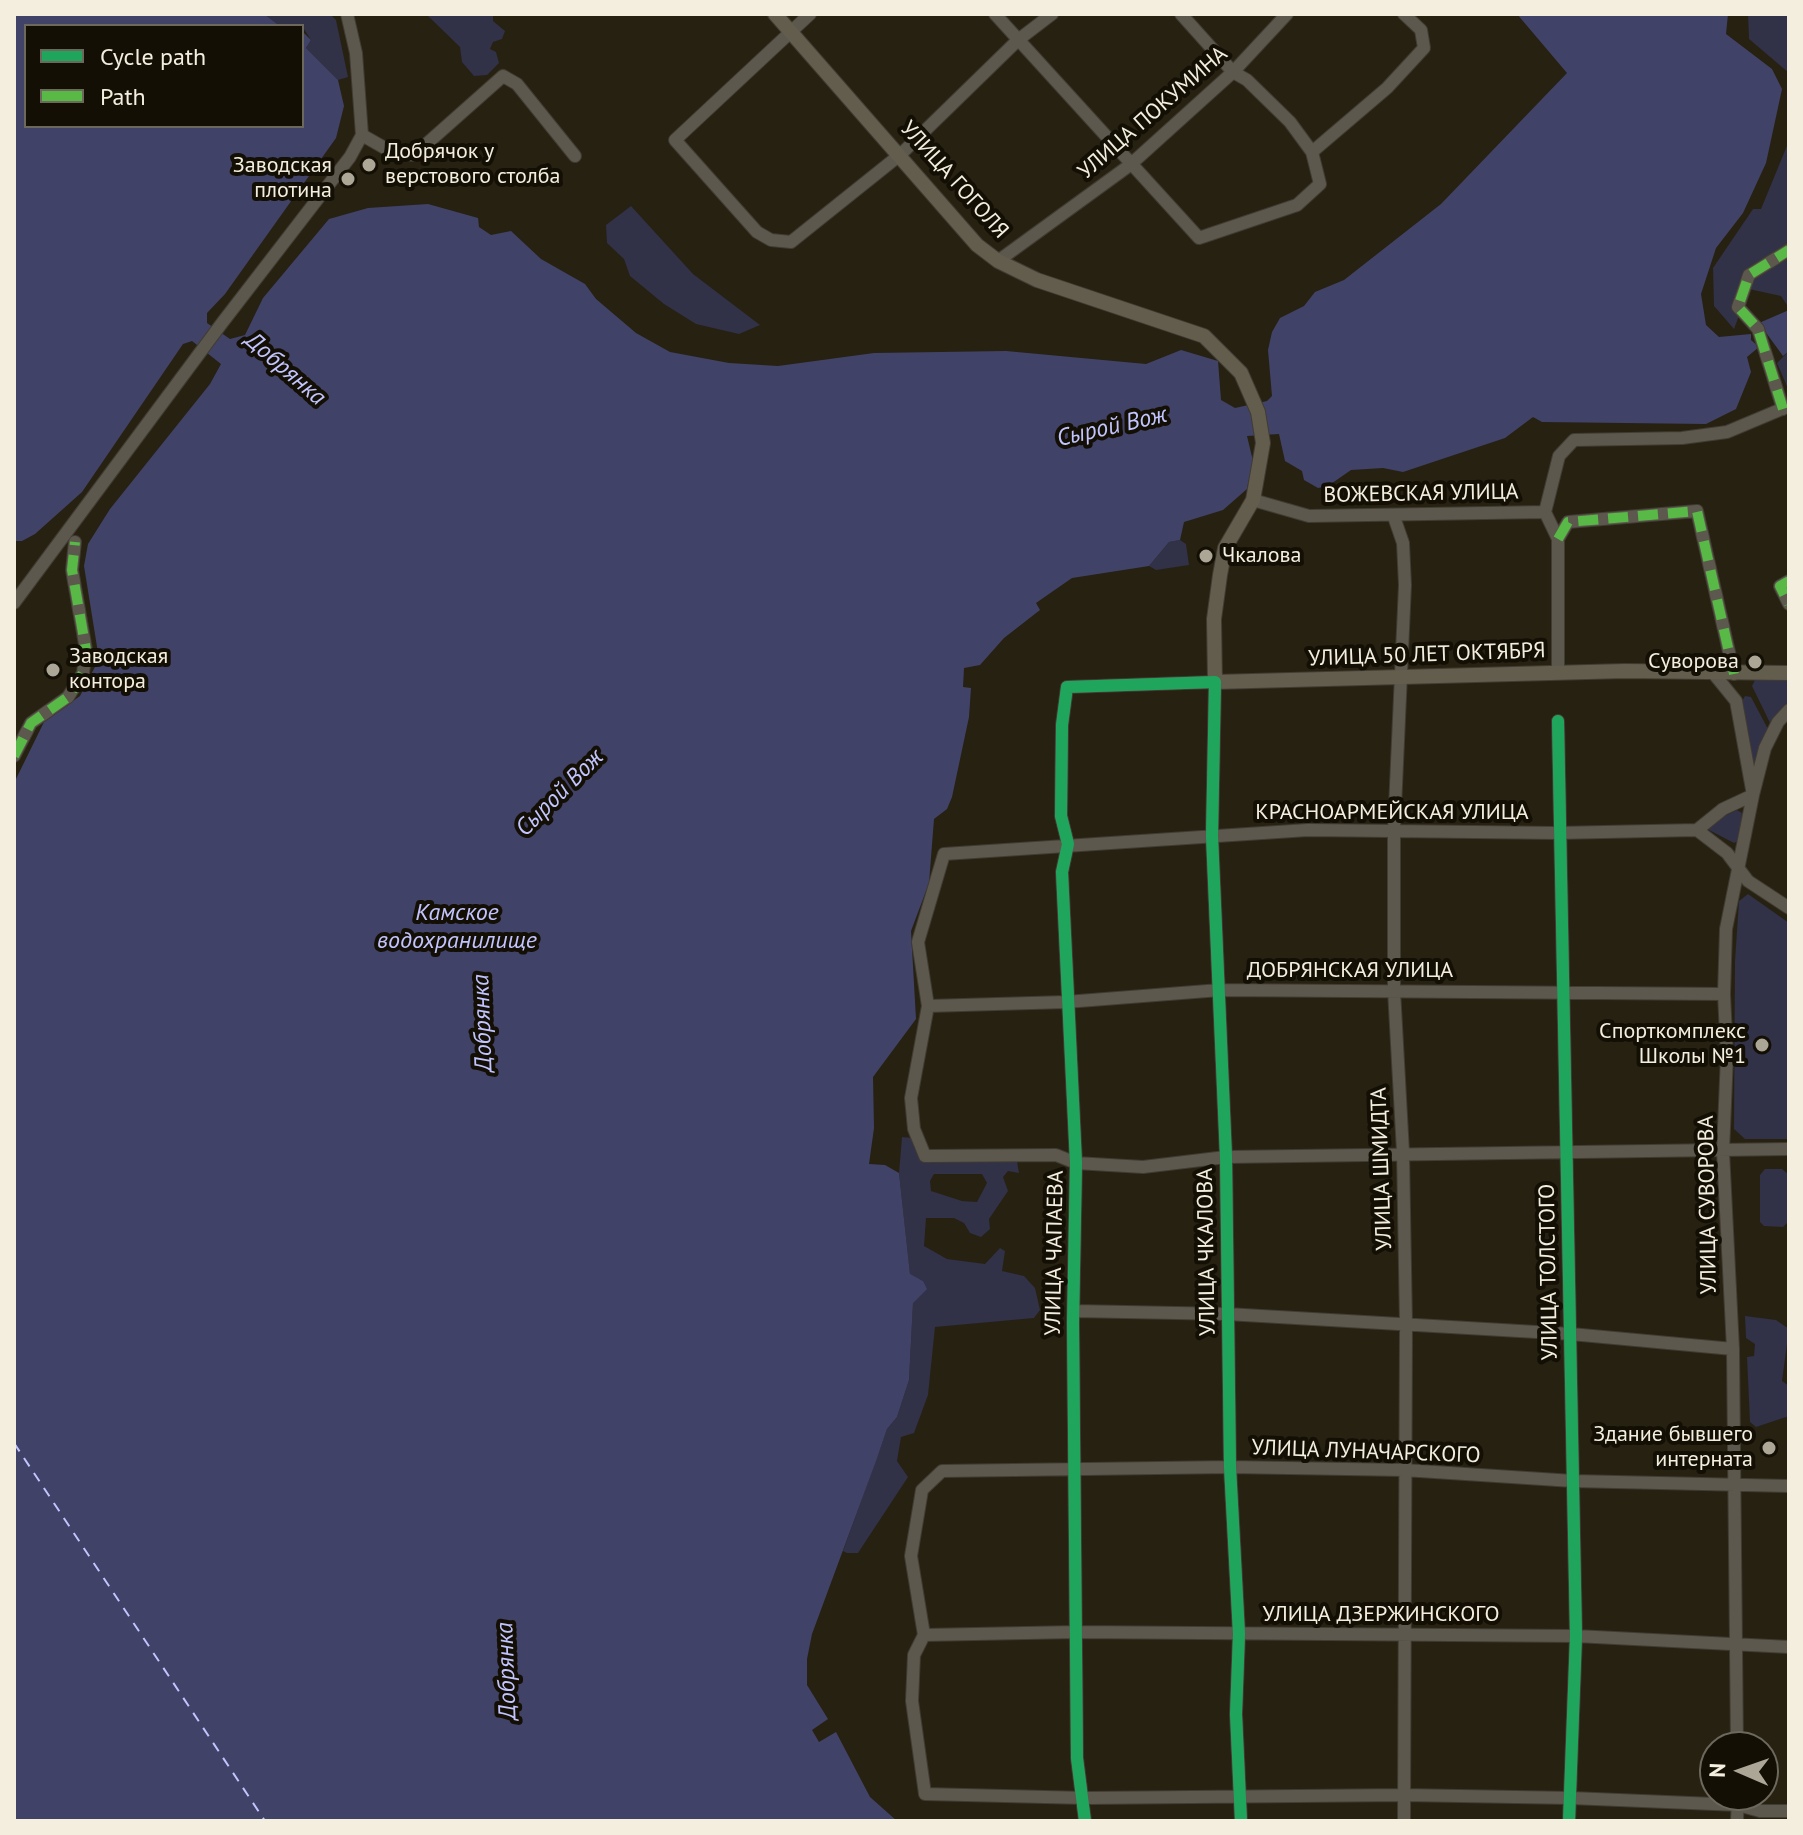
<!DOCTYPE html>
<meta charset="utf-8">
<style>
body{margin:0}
#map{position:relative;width:1803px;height:1835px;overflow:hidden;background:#272112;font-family:"PT Sans",sans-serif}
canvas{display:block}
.frame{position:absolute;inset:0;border:16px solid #f4eede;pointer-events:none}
.legend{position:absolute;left:24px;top:24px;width:280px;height:104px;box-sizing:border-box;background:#130f05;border:2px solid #6d685c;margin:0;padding:10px 14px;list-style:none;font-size:24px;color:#f4eede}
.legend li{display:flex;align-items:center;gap:16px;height:40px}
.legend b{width:40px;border:2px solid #6d685c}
.north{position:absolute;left:1699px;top:1731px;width:80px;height:80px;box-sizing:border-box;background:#130f05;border:2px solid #6d685c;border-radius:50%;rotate:272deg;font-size:22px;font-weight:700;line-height:32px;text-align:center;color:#f4eede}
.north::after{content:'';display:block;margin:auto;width:28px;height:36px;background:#aca697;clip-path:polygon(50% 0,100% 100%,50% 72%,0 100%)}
</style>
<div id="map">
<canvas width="1803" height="1835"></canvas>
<div class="frame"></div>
<ul class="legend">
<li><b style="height:10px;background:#20a55d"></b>Cycle path</li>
<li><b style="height:10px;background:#58b947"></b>Path</li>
</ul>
<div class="north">N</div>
</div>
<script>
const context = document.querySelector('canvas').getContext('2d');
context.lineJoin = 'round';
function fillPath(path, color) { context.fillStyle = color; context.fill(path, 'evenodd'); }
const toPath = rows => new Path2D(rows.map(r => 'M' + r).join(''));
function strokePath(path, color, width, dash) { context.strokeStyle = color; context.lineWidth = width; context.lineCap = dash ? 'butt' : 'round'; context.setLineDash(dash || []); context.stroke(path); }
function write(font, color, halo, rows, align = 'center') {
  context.font = font + ' "PT Sans",sans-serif'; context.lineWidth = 8; context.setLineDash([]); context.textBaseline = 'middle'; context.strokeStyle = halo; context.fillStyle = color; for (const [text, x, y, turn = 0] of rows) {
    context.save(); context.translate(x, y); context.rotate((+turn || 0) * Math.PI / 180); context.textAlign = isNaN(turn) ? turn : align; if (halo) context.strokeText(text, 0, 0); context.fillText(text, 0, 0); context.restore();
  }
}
const green = toPath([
 [264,14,330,14,336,20,348,77,338,80,306,48,311,40,302,26,280,26],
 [426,14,493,14,493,21,505,31,502,39,493,42,490,49,496,52,499,63,487,75,474,76,462,62,460,47],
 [1748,14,1789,14,1789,73,1749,39],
 [1789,141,1789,308,1781,296,1749,289,1734,329,1714,306,1713,268,1753,209,1761,209],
 [631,206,693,274,760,325,739,334,696,324,664,304,630,276,624,259,607,243,606,225],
 [1789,351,1789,391,1777,363],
 [1180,540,1186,544,1189,565,1156,570,1149,566,1169,542],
 [1756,678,1789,679,1789,702,1772,727,1752,686],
 [1745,696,1751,697,1768,729,1753,776,1741,703],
 [1737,810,1742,813,1740,840,1734,843,1709,830,1709,823],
 [1748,894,1789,923,1789,1139,1745,1139,1734,1129,1735,961,1739,901],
 [902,1137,912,1138,924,1160,1017,1161,1019,1173,1008,1171,1003,1177,1008,1191,989,1219,990,1229,981,1237,970,1233,964,1223,954,1218,926,1218,924,1246,947,1259,985,1264,1000,1248,1005,1251,1002,1271,1024,1276,1035,1288,1040,1310,1034,1318,935,1327,928,1395,914,1433,901,1437,897,1461,908,1477,858,1553,847,1553,843,1551,887,1429,897,1417,909,1380,913,1302,923,1281,910,1275,899,1173],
 [934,1174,982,1174,987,1183,977,1202,962,1201,931,1191,930,1181],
 [1765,1169,1782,1169,1788,1174,1788,1222,1783,1227,1764,1226,1760,1222,1760,1175],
 [1745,1316,1776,1320,1789,1329,1782,1381,1789,1386,1789,1416,1756,1427,1750,1422,1747,1357,1754,1356,1755,1344,1746,1338]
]);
const water = toPath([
 [14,14,264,14,280,26,26,26,26,126,302,126,302,31,311,40,306,48,338,80,344,106,336,138,225,294,207,313,207,323,230,339,245,335,263,298,329,219,368,208,428,204,478,218,479,227,491,235,511,231,541,259,585,284,596,299,636,333,670,352,729,363,778,366,874,353,1006,351,1146,364,1181,350,1218,361,1221,400,1235,408,1267,401,1272,396,1268,350,1272,332,1280,318,1304,306,1315,292,1344,280,1441,204,1567,73,1517,14,1728,14,1726,34,1772,69,1782,89,1766,163,1743,213,1716,248,1701,294,1706,325,1719,337,1751,334,1751,340,1759,347,1747,357,1751,372,1736,409,1706,424,1542,422,1533,417,1505,438,1403,472,1383,468,1351,470,1328,486,1318,488,1304,480,1302,471,1285,461,1279,434,1247,436,1253,461,1247,489,1223,510,1184,522,1180,540,1169,542,1149,566,1072,578,1036,603,1040,610,1004,638,980,665,964,668,963,687,971,688,969,717,952,797,947,809,934,819,929,883,911,931,916,1019,873,1077,874,1128,869,1164,885,1165,899,1173,910,1274,923,1281,927,1289,913,1303,909,1380,897,1417,887,1429,876,1461,812,1634,807,1659,807,1685,828,1719,812,1730,819,1742,836,1732,870,1797,897,1821,14,1821,14,783,44,722,80,696,99,659,84,566,88,544,110,509,210,384,221,364,192,341,183,344,82,492,35,534,22,541,14,541],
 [1789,310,1789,351,1783,356,1759,323]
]);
const ferry = toPath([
 [14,1443,265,1821]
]);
const minor = toPath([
 [810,14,675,140,757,232,771,240,791,242,901,154,1018,40,1052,14],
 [995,14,1199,238,1297,205,1320,184,1312,152,1290,122,1247,80,1233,72,1181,14],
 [362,135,390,151,414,155,503,76,517,84,575,156],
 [1312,152,1387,88,1424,48,1421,30,1404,14],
 [998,261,1130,165,1233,72,1287,14],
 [1783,409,1758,329,1738,307,1749,275,1789,250],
 [1253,500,1309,516,1545,512],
 [1545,512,1559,456,1574,440,1682,438,1727,432,1789,406],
 [1545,512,1558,539,1558,673],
 [1394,517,1403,543,1405,585,1394,830,1394,990,1403,1152,1406,1324,1404,1821],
 [1558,539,1568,522,1697,511,1734,674],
 [1789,581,1780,586,1789,604],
 [14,603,222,323,350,157,362,135,356,53,347,14],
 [1714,674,1736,701,1753,795,1726,929,1724,994,1727,1056,1723,1151,1733,1349,1737,1747],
 [1558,721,1576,1636,1569,1821],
 [14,756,31,723,68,697,83,673,86,650,72,570,75,542],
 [1697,830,1557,833,1308,830,944,854,918,942,928,1006,911,1098,914,1129,925,1156,1056,1155,1076,1163,1143,1167,1226,1157,1789,1149],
 [1697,830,1723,809,1753,795,1765,748,1778,722,1789,710],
 [1697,830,1727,853,1748,881,1789,908],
 [928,1006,1066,1002,1220,990,1724,994],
 [1075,1311,1227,1314,1571,1334,1733,1349],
 [1789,1486,1573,1481,1404,1470,1230,1467,942,1471,922,1490,911,1556,924,1635,914,1655,912,1701,925,1794,1085,1798,1404,1795,1571,1798,1738,1805,1760,1811,1789,1811],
 [924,1635,1076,1632,1576,1636,1789,1647],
 [1085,1821,1077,1758,1073,1323,1076,1163,1062,872,1068,844,1061,816,1062,725,1067,687,1215,682,1212,836,1226,1157,1230,1467,1239,1634,1236,1714,1241,1821],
 [1737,1821,1738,1795]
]);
const major = toPath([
 [775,14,977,245,998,261,1037,280,1204,336,1241,373,1258,412,1263,443,1253,500,1225,548,1220,575,1214,619,1215,682,1625,671,1789,673]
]);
const quiet = toPath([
 [1783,409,1758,329,1738,307,1749,275,1789,250],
 [1558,539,1568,522,1697,511,1734,674],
 [1789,581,1780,586,1789,604],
 [14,756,31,723,68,697,83,673,86,650,72,570,75,542]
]);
const cycleway = toPath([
 [1558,721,1576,1636,1569,1821],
 [1085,1821,1077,1758,1073,1323,1076,1163,1062,872,1068,844,1061,816,1062,725,1067,687,1215,682,1212,836,1226,1157,1230,1467,1239,1634,1236,1714,1241,1821]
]);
const markers = [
 [369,165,8,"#aca697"],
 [348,179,8,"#aca697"],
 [1206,556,8,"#aca697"],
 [1755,662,8,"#aca697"],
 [53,670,8,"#aca697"],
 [1762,1045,8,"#aca697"],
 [1769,1448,8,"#aca697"]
];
const streetNames = [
 ["УЛИЦА ПОКУМИНА",1153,113,-41],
 ["УЛИЦА ГОГОЛЯ",954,180,48],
 ["ВОЖЕВСКАЯ УЛИЦА",1421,494,-1],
 ["УЛИЦА 50 ЛЕТ ОКТЯБРЯ",1427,655,-2],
 ["КРАСНОАРМЕЙСКАЯ УЛИЦА",1392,813],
 ["ДОБРЯНСКАЯ УЛИЦА",1350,971],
 ["УЛИЦА ШМИДТА",1382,1169,-92],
 ["УЛИЦА СУВОРОВА",1708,1205,-91],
 ["УЛИЦА ЧКАЛОВА",1207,1252,-91],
 ["УЛИЦА ЧАПАЕВА",1055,1253,-89],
 ["УЛИЦА ТОЛСТОГО",1549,1272,-91],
 ["УЛИЦА ЛУНАЧАРСКОГО",1366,1452,2],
 ["УЛИЦА ДЗЕРЖИНСКОГО",1381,1615]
];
const poiNames = [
 ["Добрячок у",385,152,"left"],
 ["верстового столба",385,177,"left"],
 ["Заводская",332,166],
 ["плотина",332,191],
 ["Чкалова",1222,556,"left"],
 ["Заводская",69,657,"left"],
 ["контора",69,682,"left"],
 ["Суворова",1739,662],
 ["Спорткомплекс",1746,1032],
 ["Школы №1",1746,1057],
 ["Здание бывшего",1753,1435],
 ["интерната",1753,1460]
];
const waterNames = [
 ["Добрянка",285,369,41],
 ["Сырой Вож",1112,427,-13],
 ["Сырой Вож",560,793,-45],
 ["Камское",457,913],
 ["водохранилище",457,941],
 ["Добрянка",483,1023,-92],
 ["Добрянка",507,1671,-92]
];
fillPath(green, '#313148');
fillPath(water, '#414268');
strokePath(ferry, '#c1c4fe', 2, [10, 8]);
strokePath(minor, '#413c32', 14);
strokePath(major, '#413c32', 16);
strokePath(minor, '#5d584d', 12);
strokePath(major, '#635d4e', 14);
strokePath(quiet, '#58b947', 10, [20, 10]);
strokePath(cycleway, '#20a55d', 12);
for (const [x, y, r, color] of markers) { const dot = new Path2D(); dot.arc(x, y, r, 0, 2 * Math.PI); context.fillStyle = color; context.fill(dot); strokePath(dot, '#130f05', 3); }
write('22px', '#f4eede', '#130f05', streetNames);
write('22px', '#f4eede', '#130f05', poiNames, 'right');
write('italic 24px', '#c1c4fe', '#130f05', waterNames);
</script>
